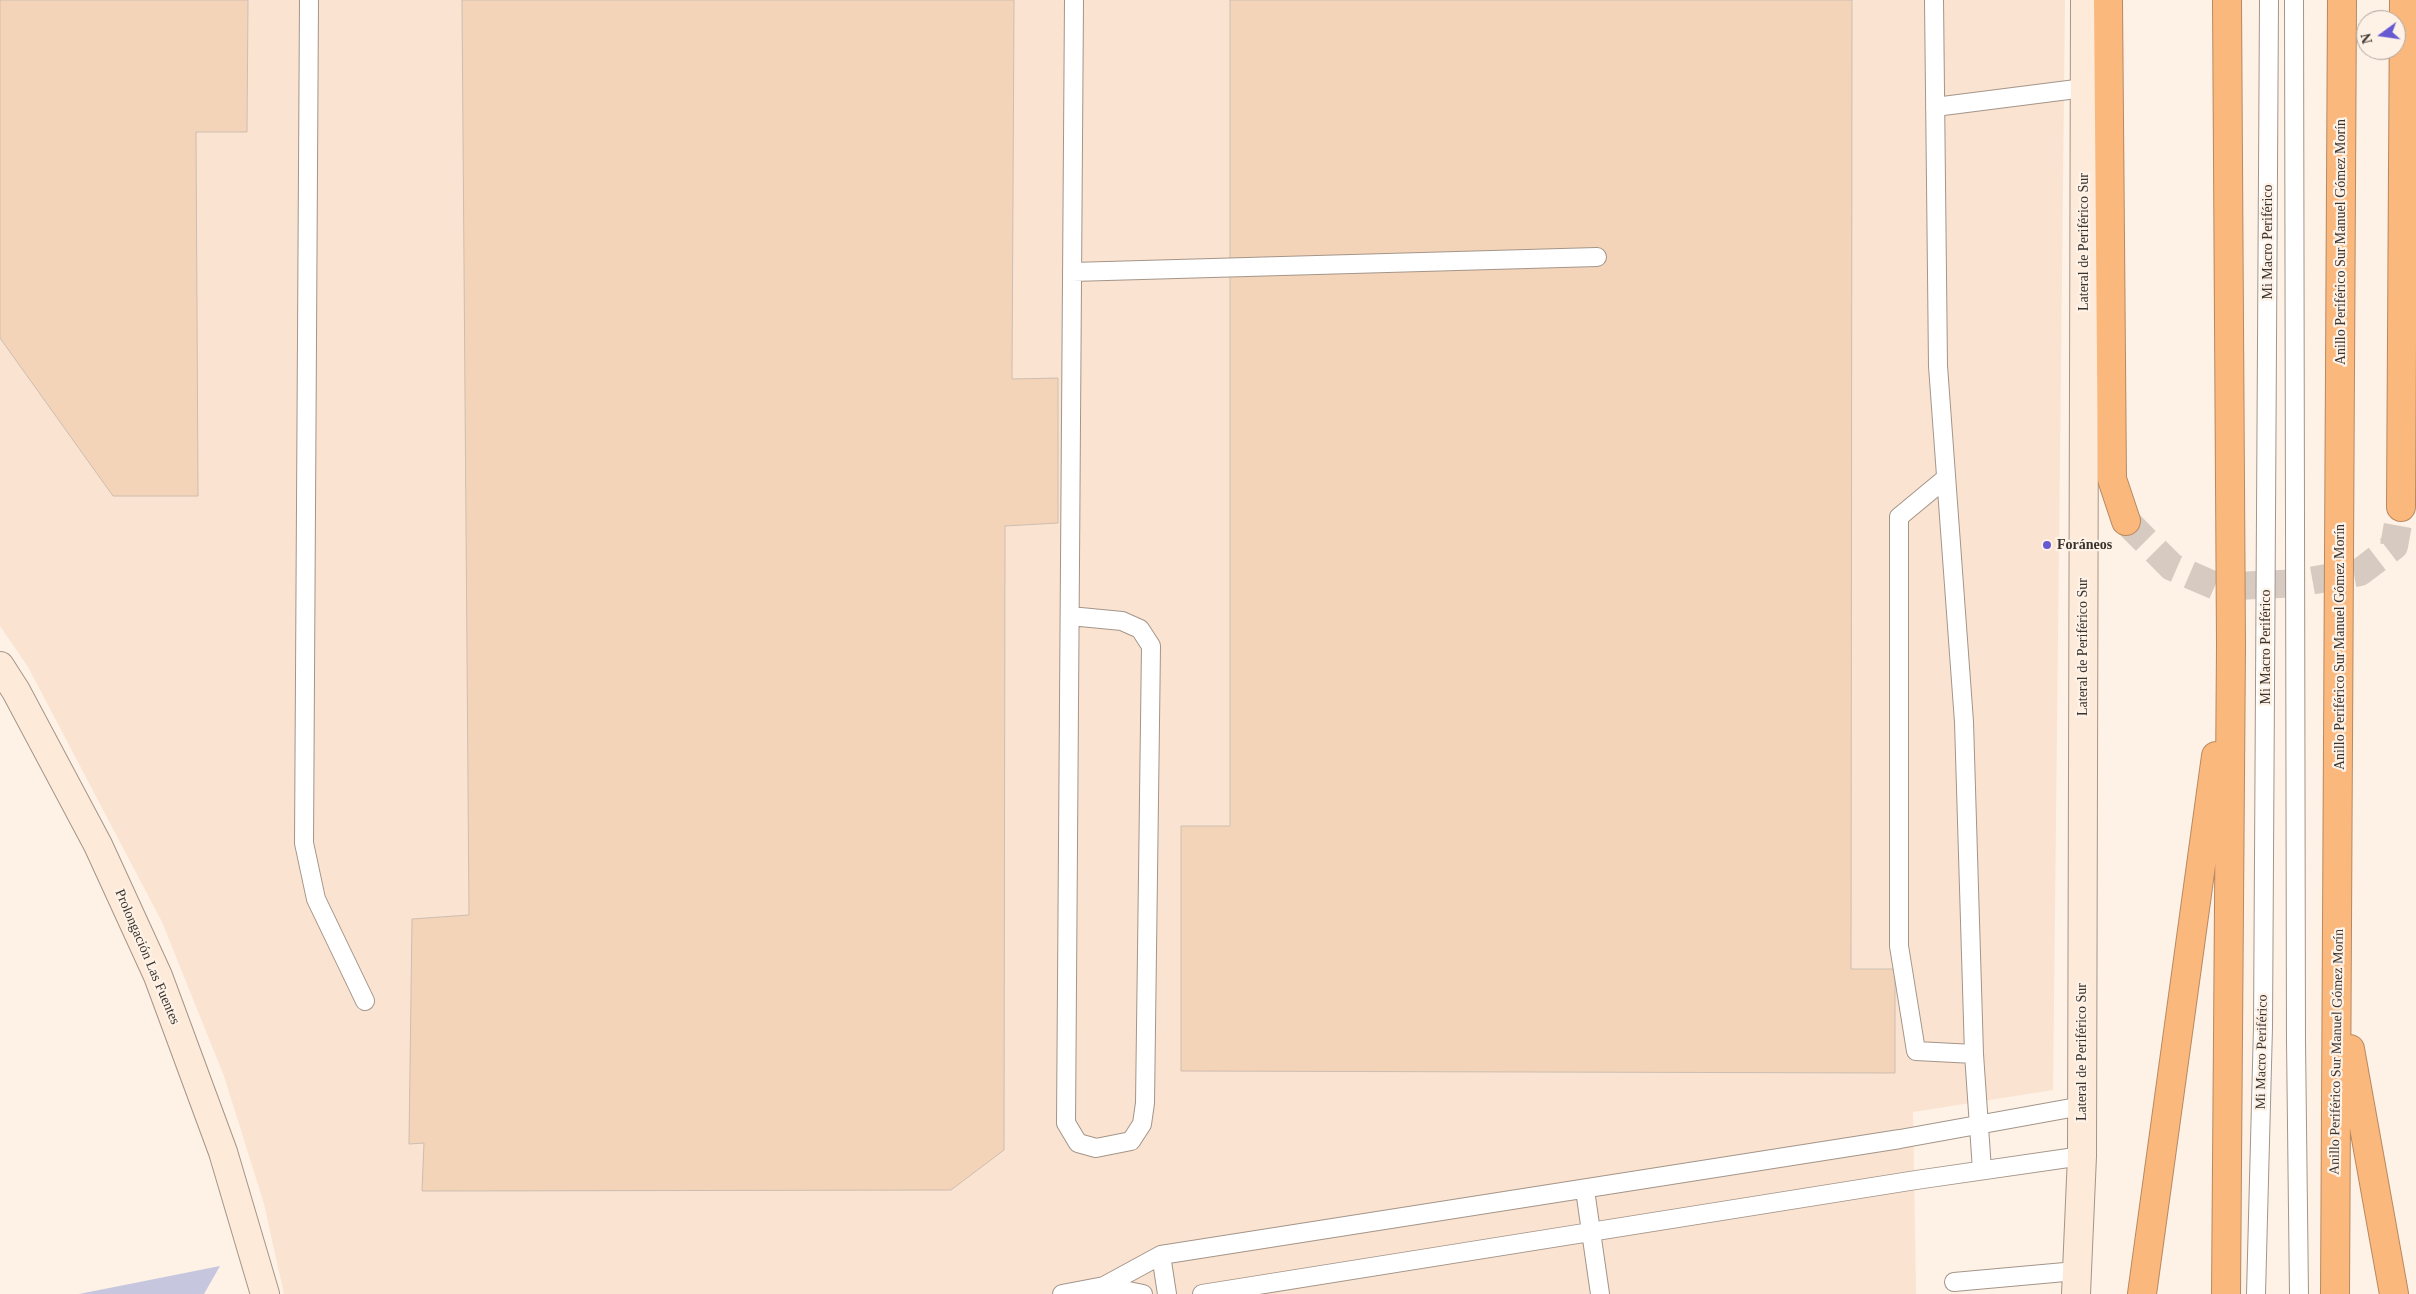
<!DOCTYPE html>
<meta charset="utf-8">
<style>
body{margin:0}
#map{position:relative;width:2416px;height:1294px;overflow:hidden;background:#fef1e6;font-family:Georgia,serif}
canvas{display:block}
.north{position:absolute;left:2356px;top:10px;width:50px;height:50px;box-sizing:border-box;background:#fef1e6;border:1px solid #afa59c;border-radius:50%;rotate:256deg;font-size:14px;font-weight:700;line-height:20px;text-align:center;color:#39332e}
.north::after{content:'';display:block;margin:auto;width:18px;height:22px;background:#665ad3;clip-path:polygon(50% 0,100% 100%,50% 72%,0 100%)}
</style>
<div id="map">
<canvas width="2416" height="1294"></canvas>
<div class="north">N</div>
</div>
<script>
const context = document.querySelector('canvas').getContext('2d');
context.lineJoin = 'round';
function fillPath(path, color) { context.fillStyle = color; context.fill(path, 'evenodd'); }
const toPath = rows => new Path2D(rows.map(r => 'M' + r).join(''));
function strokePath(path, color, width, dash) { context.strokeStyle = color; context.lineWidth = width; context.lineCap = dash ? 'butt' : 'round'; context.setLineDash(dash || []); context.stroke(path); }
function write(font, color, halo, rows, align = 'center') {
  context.font = font + ' Georgia,serif'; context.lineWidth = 4.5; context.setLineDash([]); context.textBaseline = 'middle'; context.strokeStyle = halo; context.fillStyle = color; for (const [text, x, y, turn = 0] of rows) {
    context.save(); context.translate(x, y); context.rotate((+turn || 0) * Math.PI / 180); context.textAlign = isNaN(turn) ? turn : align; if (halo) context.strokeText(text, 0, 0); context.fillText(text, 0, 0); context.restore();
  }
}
const built = toPath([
 [0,0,2065,0,2053,1090,1913,1112,1916,1294,284,1294,264,1204,224,1076,162,922,28,667,0,626]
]);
const green = toPath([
 [220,1266,204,1294,79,1294]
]);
const building = toPath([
 [0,0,248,0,247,132,196,132,198,496,113,496,0,338,0,0],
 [462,0,1014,0,1012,379,1058,378,1058,523,1005,526,1004,1150,951,1190,422,1191,424,1143,409,1144,412,919,469,915,462,0],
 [1230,0,1852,0,1851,969,1895,969,1895,1073,1181,1071,1181,826,1230,826,1230,0]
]);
const highwayTunnel = toPath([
 [2126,521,2172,567,2218,587,2299,583,2360,572,2394,546,2401,507]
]);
const lane = toPath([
 [309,0,304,843,316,899,365,1001],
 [1934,0,1938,366,1964,722,1974,1054,1982,1170],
 [2294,0,2296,1041,2299,1294],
 [1935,107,2084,88],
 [1072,272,1597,257],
 [1946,478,1899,517,1899,946,1916,1051,1974,1054],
 [1070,616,1122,621,1140,629,1151,646,1145,1103,1142,1124,1131,1141,1096,1148,1078,1143,1066,1123,1074,0],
 [1585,1190,1600,1294],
 [1161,1255,1167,1294],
 [1954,1282,2076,1271],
 [1104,1286,1143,1294],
 [1062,1294,1104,1286,1161,1255,1900,1139,2082,1106],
 [1202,1294,1916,1180,2082,1156],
 [2256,1294,2263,1027,2269,0]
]);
const secondary = toPath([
 [0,666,16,691,98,845,158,976,223,1152,265,1294],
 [2076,1294,2082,1156,2085,0]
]);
const highway = toPath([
 [2108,0,2112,479,2126,521],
 [2401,507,2404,0],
 [2350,1049,2394,1294],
 [2142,1294,2216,756],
 [2226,1294,2231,645,2227,0],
 [2335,1294,2342,0]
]);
const markers = [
 [2047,545,5,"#665ad3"]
];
const streetNames = [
 ["Lateral de Periférico Sur",2084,242,-90],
 ["Mi Macro Periférico",2268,242,-90],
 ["Anillo Periférico Sur Manuel Gómez Morín",2341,242,-90],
 ["Lateral de Periférico Sur",2083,647,-90],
 ["Mi Macro Periférico",2266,647,-90],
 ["Anillo Periférico Sur Manuel Gómez Morín",2340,647,-90],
 ["Prolongación Las Fuentes",147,957,67],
 ["Lateral de Periférico Sur",2082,1052,-90],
 ["Mi Macro Periférico",2262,1052,-89],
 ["Anillo Periférico Sur Manuel Gómez Morín",2337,1052,-89]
];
const poiNames = [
 ["Foráneos",2057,545]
];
fillPath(built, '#fae3d1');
fillPath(green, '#c6c7df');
fillPath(building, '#f4d4b9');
strokePath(building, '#cdbeb1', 1);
strokePath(highwayTunnel, '#d7cbc1', 28, [28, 14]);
strokePath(lane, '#a49589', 20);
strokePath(secondary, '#a49589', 30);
strokePath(highway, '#b78961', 30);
strokePath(lane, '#fff', 18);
strokePath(secondary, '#feead8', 28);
strokePath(highway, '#fbb87d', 28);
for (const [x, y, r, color] of markers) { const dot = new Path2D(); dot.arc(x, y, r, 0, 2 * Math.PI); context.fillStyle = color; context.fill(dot); strokePath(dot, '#fef1e6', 2); }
write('14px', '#39332e', '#fef1e6', streetNames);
write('bold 14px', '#39332e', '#fef1e6', poiNames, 'left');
</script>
